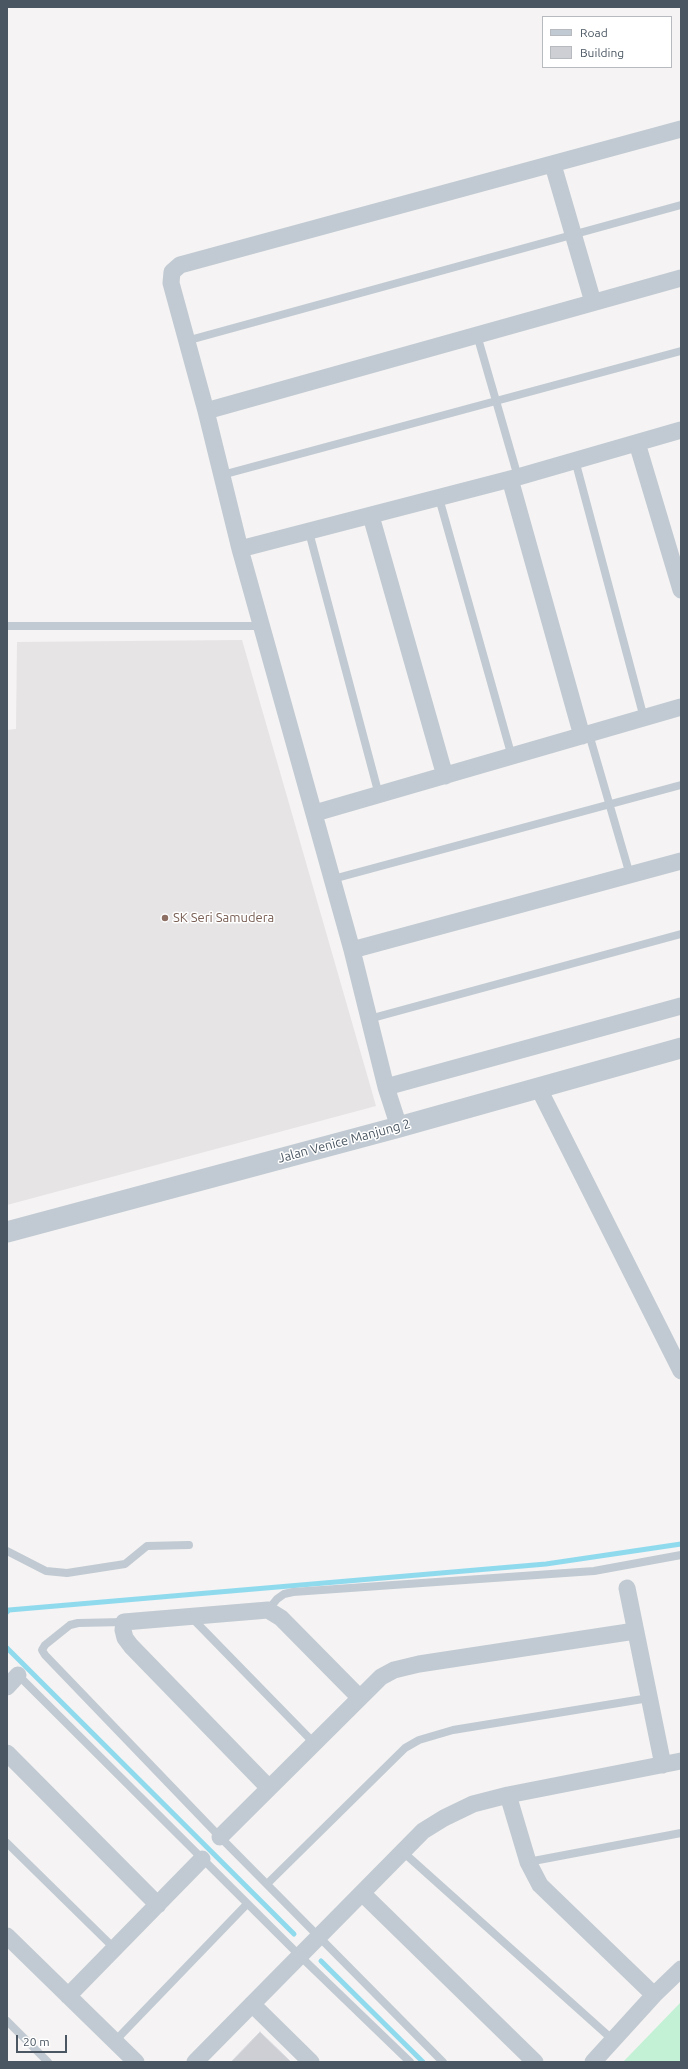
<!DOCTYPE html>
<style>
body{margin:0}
#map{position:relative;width:688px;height:2069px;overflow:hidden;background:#f5f3f3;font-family:Ubuntu,sans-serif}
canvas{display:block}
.frame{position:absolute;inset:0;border:8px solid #4a5661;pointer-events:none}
.legend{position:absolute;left:542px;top:16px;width:130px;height:52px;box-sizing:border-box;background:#fff;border:1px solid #b7bbc0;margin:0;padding:5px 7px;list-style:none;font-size:12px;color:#4a5661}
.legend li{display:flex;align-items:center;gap:8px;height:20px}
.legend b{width:20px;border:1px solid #b7bbc0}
.scale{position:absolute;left:16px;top:2035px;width:51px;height:18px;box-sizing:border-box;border:2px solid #4a5661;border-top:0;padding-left:5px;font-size:12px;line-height:14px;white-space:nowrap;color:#4a5661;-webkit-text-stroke:3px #fff;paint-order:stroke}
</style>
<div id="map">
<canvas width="688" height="2069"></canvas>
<div class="frame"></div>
<ul class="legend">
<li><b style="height:5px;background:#c1cad2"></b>Road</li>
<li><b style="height:11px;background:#cdcfd5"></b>Building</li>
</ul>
<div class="scale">20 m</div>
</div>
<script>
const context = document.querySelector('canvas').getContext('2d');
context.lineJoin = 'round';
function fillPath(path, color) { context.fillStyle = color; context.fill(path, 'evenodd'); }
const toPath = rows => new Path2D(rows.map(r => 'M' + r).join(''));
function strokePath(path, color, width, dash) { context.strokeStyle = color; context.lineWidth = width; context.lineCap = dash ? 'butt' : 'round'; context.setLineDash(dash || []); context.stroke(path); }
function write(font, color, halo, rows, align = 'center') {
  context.font = font + ' Ubuntu,sans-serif'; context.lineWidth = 3; context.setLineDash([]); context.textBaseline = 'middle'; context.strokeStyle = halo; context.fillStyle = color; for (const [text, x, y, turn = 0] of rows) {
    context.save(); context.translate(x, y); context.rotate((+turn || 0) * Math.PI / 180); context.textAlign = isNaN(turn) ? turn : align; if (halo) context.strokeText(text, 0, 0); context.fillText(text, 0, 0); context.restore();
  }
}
const education = toPath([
 [242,640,376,1106,7,1205,7,730,16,729,17,642]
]);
const green = toPath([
 [681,2002,681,2062,623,2062]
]);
const stream = toPath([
 [7,1612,9,1610,546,1564,681,1544],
 [7,1648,294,1934],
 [321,1961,423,2062]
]);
const building = toPath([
 [260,2032,291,2062,231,2062,260,2032]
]);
const service = toPath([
 [477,335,518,477],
 [186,341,681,205],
 [575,460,644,718],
 [222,475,681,351],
 [439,498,512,757],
 [309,532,379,795],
 [7,626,261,626],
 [589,734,630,875],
 [333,879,681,785],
 [369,1019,681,934],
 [7,1551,46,1571,67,1573,125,1564,147,1546,189,1545],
 [268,1610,277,1599,284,1594,293,1592,594,1571,681,1555],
 [191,1617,315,1744],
 [124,1622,78,1623,70,1625,45,1645,42,1650,45,1655,220,1837,443,2062],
 [18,1675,300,1956,410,2062],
 [7,1843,115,1949],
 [403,1852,613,2040],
 [528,1862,681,1833],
 [267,1884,405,1748,419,1740,453,1730,649,1698],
 [7,2021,48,2062],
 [115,2041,247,1904]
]);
const minor = toPath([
 [553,165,593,302],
 [206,411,681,278],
 [637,443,681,590],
 [510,479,582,736],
 [371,516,445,776],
 [240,549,518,477,681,430],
 [315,813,681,707],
 [352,950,681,861],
 [386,1087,681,1006],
 [538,1087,681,1371],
 [399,1127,386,1087,352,950,240,549,206,411,171,283,172,272,180,265,681,129],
 [627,1588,663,1765],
 [7,1687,18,1675],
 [7,1753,158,1905],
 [269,1788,131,1646,125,1638,123,1630,124,1622,268,1610,281,1618,360,1698],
 [508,1795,528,1862,540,1885,654,1995],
 [220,1837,381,1677,394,1670,419,1664,635,1631],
 [362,1893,535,2062],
 [7,1936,136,2062],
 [68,1996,202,1859],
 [252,2004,311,2062],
 [195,2062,423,1831,444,1818,473,1804,508,1795,681,1761],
 [593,2062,654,1995,681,1969]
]);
const tertiary = toPath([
 [7,1232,399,1127,681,1048]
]);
const markers = [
 [165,918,4,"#8d6e63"]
];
const educationNames = [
 ["SK Seri Samudera",173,918]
];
const streetNames = [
 ["Jalan Venice Manjung 2",344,1141,-15]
];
fillPath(education, '#e6e4e5');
fillPath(green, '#c3f1d5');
strokePath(stream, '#90daee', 5);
fillPath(building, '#cdcfd5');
strokePath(building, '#d7d9de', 1);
strokePath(service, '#c1cad2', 8);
strokePath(minor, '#c1cad2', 17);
strokePath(tertiary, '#c1cad2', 21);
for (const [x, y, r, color] of markers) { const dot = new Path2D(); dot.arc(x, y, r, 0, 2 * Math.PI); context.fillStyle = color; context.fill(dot); strokePath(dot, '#fff', 1.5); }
write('13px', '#785e54', '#fff', educationNames, 'left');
write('13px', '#4a5661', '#fff', streetNames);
</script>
